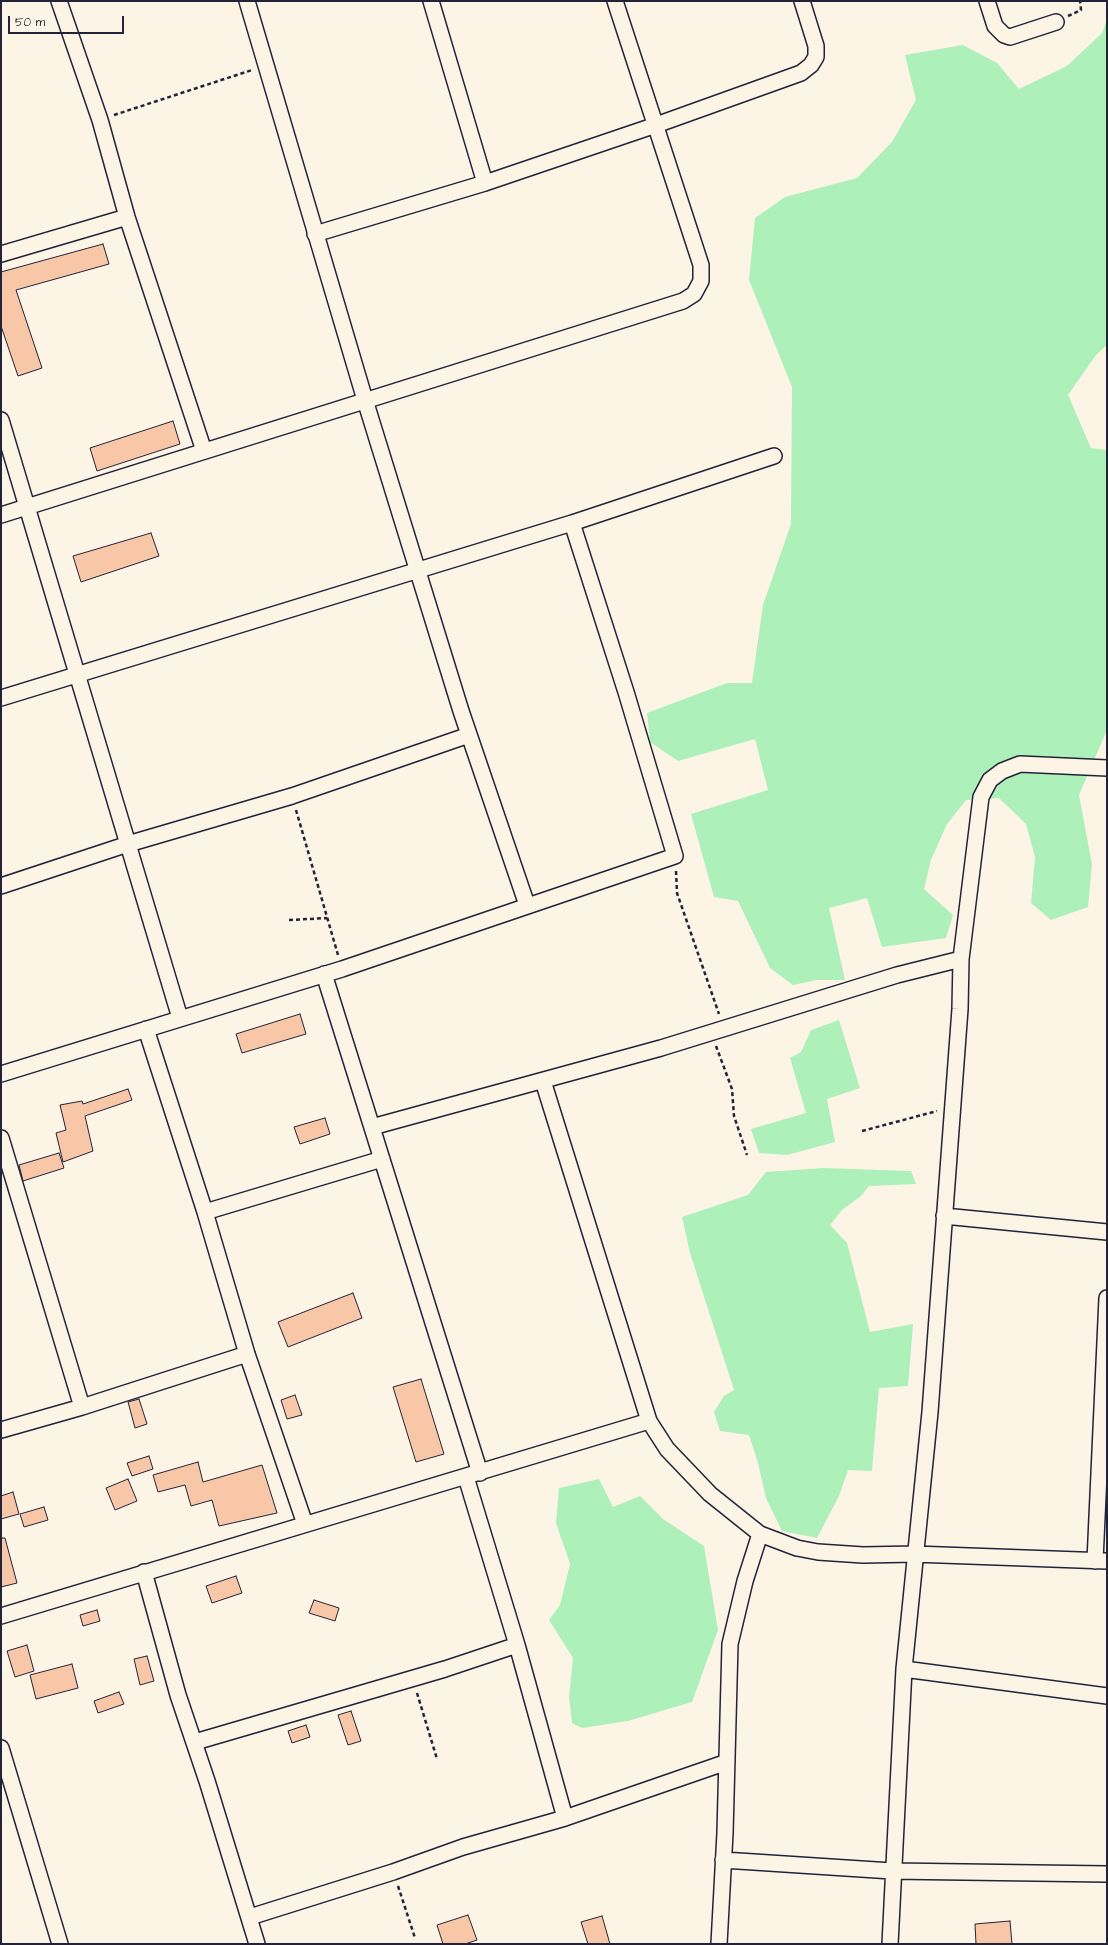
<!DOCTYPE html>
<style>
body{margin:0}
#map{position:relative;width:1108px;height:1945px;overflow:hidden;background:#fcf5e5;font-family:"Architects Daughter",sans-serif}
canvas{display:block}
.frame{position:absolute;inset:0;border:2px solid #22223b;pointer-events:none}
.scale{position:absolute;left:8px;top:16px;width:116px;height:18px;box-sizing:border-box;border:2px solid #22223b;border-top:0;padding-left:5px;font-size:12px;line-height:14px;white-space:nowrap;color:#22223b;-webkit-text-stroke:3px #fcf5e5;paint-order:stroke}
</style>
<div id="map">
<canvas width="1108" height="1945"></canvas>
<div class="frame"></div>
<div class="scale">50 m</div>
</div>
<script>
const context = document.querySelector('canvas').getContext('2d');
context.lineJoin = 'round';
function fillPath(path, color) { context.fillStyle = color; context.fill(path, 'evenodd'); }
const toPath = rows => new Path2D(rows.map(r => 'M' + r).join(''));
function strokePath(path, color, width, dash) { context.strokeStyle = color; context.lineWidth = width; context.lineCap = dash ? 'butt' : 'round'; context.setLineDash(dash || []); context.stroke(path); }
const green = toPath([
 [1107,19,1107,345,1096,355,1068,395,1091,448,1107,450,1107,730,1079,795,1092,864,1088,907,1051,920,1031,903,1035,857,1026,824,999,798,966,800,947,824,931,860,924,889,953,915,946,938,882,947,867,898,829,908,845,980,817,980,793,985,770,968,738,901,714,897,691,814,768,790,755,739,678,761,650,742,647,713,727,683,752,683,763,605,791,524,792,387,749,280,755,218,785,197,857,178,892,142,916,100,905,55,963,45,997,63,1019,89,1067,66,1102,33],
 [839,1020,860,1088,827,1099,835,1142,787,1155,759,1153,751,1129,806,1113,790,1058,801,1052,811,1030],
 [824,1168,911,1171,916,1184,869,1186,861,1196,842,1210,830,1225,847,1243,870,1332,913,1324,908,1386,879,1388,872,1471,848,1470,839,1496,817,1538,782,1531,766,1498,758,1463,749,1435,720,1431,714,1412,724,1396,734,1390,690,1253,682,1217,748,1195,766,1172],
 [599,1479,613,1507,640,1496,663,1519,704,1546,718,1630,692,1702,628,1721,582,1728,572,1723,569,1697,573,1658,549,1620,560,1605,570,1564,556,1523,559,1488]
]);
const building = toPath([
 [103,244,109,264,16,290,42,368,18,376,1,326,1,272,103,244],
 [173,421,180,444,97,471,90,448,173,421],
 [151,533,159,556,81,582,73,556,151,533],
 [300,1014,306,1034,242,1053,236,1034,300,1014],
 [128,1089,132,1100,85,1116,93,1151,63,1162,56,1133,66,1130,60,1105,82,1101,83,1104,128,1089],
 [325,1118,330,1134,300,1144,294,1127,325,1118],
 [59,1153,64,1168,23,1181,19,1165,59,1153],
 [353,1293,362,1318,288,1347,278,1322,353,1293],
 [421,1379,444,1454,416,1462,393,1387,421,1379],
 [295,1395,302,1415,287,1419,281,1400,295,1395],
 [139,1399,147,1424,135,1428,128,1402,139,1399],
 [149,1456,153,1469,132,1476,127,1463,149,1456],
 [198,1462,203,1482,262,1465,277,1513,219,1526,212,1500,191,1506,185,1485,158,1492,153,1475,198,1462],
 [128,1479,137,1501,115,1510,106,1488,128,1479],
 [13,1492,19,1514,1,1519,1,1496,13,1492],
 [44,1507,48,1520,24,1527,20,1514,44,1507],
 [1,1538,5,1538,17,1583,1,1587,1,1538],
 [236,1576,242,1593,212,1603,206,1586,236,1576],
 [314,1600,339,1608,335,1621,309,1613,314,1600],
 [97,1610,100,1621,83,1626,80,1615,97,1610],
 [27,1645,34,1671,15,1677,7,1651,27,1645],
 [147,1656,154,1681,140,1685,134,1659,147,1656],
 [72,1664,78,1688,36,1699,30,1675,72,1664],
 [119,1692,124,1704,98,1713,94,1701,119,1692],
 [351,1711,361,1741,348,1745,338,1715,351,1711],
 [306,1725,310,1737,292,1743,288,1731,306,1725],
 [468,1915,477,1940,465,1944,443,1944,437,1925,468,1915],
 [602,1916,610,1944,588,1944,581,1922,602,1916],
 [1010,1921,1012,1944,976,1944,975,1924,1010,1921]
]);
const path = toPath([
 [1068,16,1081,10,1080,1],
 [114,115,252,70],
 [296,810,338,955],
 [676,871,677,893,719,1014],
 [289,920,327,918],
 [716,1046,732,1089,734,1116,747,1155],
 [862,1131,937,1111],
 [417,1693,437,1759],
 [398,1886,415,1938]
]);
const minor = toPath([
 [59,1,100,120,127,217,204,451],
 [247,1,365,400,461,711,527,905],
 [431,1,485,183],
 [987,1,995,26,1004,35,1010,37,1056,22],
 [315,234,485,183,656,125,801,73,811,65,816,57,816,46,802,1],
 [1,254,127,217],
 [1,420,180,1018],
 [1,515,683,301,694,294,701,281,701,265,615,1],
 [1,698,572,523,774,456],
 [1,886,128,844,292,796,469,735],
 [324,974,480,1473],
 [146,1029,205,1212,247,1354,305,1524],
 [1,1074,342,969,675,856,626,692,572,523],
 [543,1081,649,1421,667,1449,710,1494,760,1534,797,1548,818,1552,863,1555,914,1554,1107,1561],
 [372,1127,661,1048,897,975,961,959],
 [1,1138,82,1407],
 [205,1212,382,1159],
 [944,1216,1107,1232],
 [1,1430,82,1407,247,1354],
 [466,1477,517,1645,565,1818],
 [1095,1561,1107,1298],
 [144,1572,178,1695,207,1781,257,1944],
 [1,1616,649,1421],
 [904,1669,1107,1696],
 [195,1742,445,1669,517,1645],
 [1,1748,60,1944],
 [723,1860,892,1871,1107,1874],
 [250,1917,393,1872,463,1847,565,1818,727,1762],
 [719,1944,725,1833,730,1644,745,1581,760,1534],
 [890,1944,904,1669,930,1412,960,1009,961,959,981,797,990,780,1002,771,1020,764,1107,768]
]);
fillPath(green, '#aef0ba');
fillPath(building, '#f8c7a7');
strokePath(building, '#22223b', 1);
strokePath(minor, '#22223b', 18);
strokePath(path, '#22223b', 2.5, [4, 3]);
strokePath(minor, '#fcf5e5', 15);
</script>
